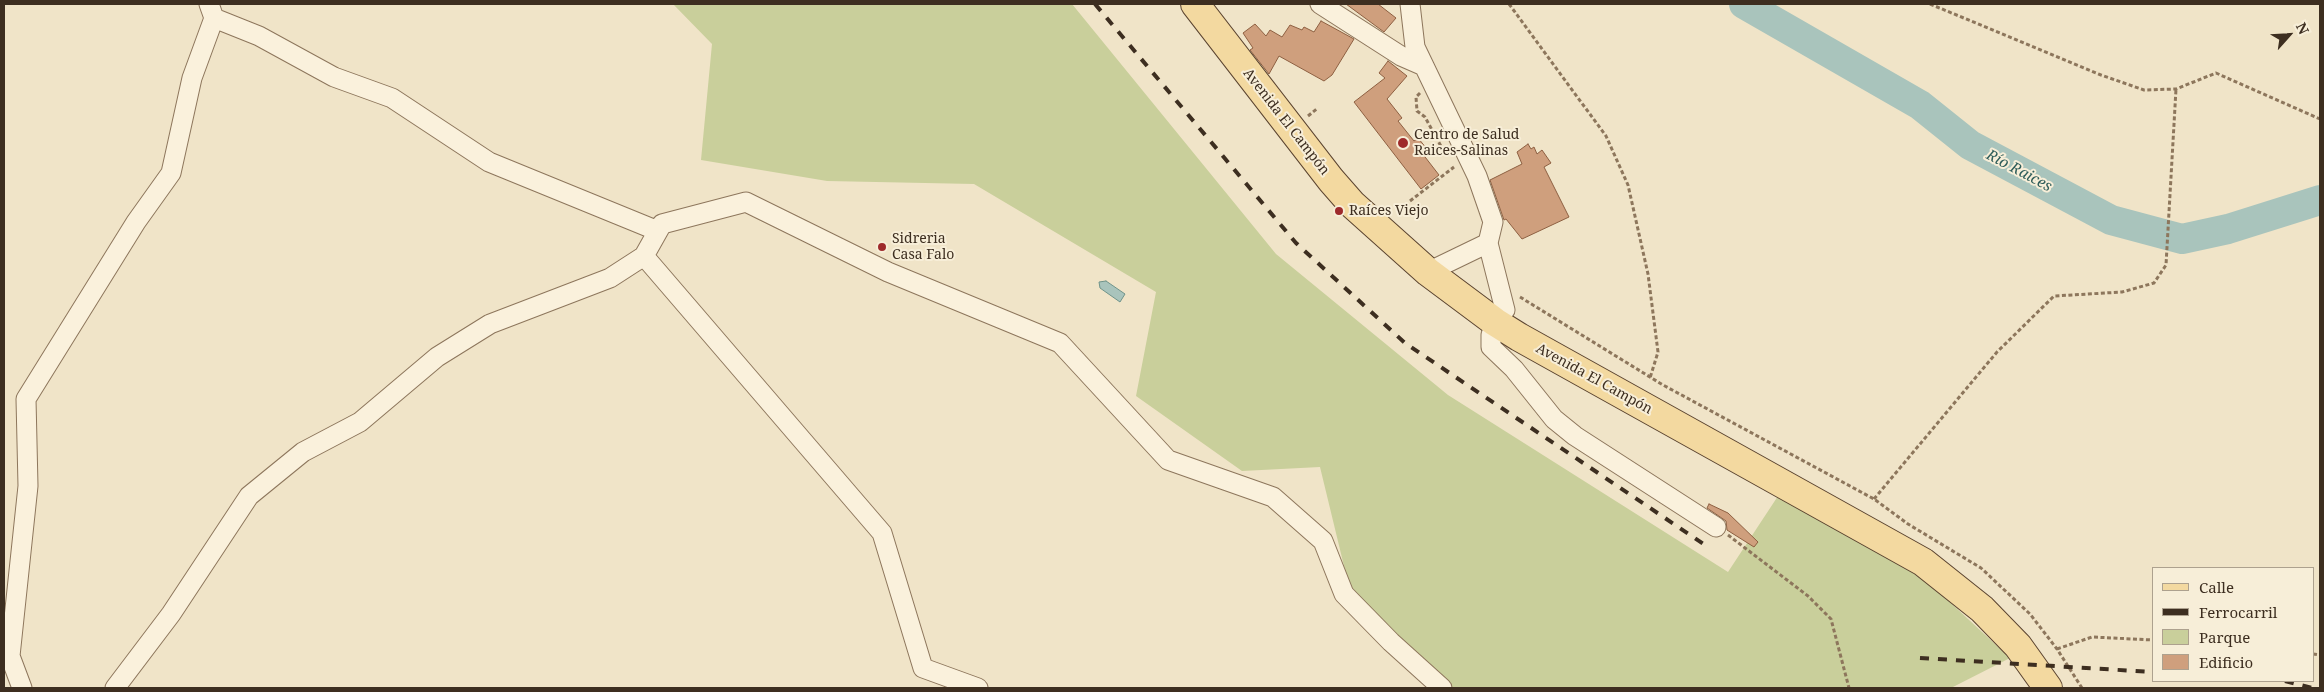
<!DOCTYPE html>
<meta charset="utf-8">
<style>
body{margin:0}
#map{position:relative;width:2324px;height:692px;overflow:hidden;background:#f0e4c8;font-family:"Noto Serif",serif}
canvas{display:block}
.frame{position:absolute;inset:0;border:5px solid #3d2e20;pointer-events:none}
.legend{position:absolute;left:2152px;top:567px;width:162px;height:115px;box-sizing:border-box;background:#f7eed8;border:1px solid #ada18e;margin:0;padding:6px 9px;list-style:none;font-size:15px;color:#3d2e20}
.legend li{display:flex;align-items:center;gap:10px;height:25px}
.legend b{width:25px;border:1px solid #ada18e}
.north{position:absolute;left:2264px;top:10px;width:50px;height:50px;-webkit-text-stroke:4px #f7eed8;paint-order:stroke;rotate:64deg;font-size:14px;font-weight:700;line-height:20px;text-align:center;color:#3d2e20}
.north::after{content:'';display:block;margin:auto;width:18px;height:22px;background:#3d2e20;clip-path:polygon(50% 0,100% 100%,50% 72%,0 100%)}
</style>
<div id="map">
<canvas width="2324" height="692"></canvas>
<div class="frame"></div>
<ul class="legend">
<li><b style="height:6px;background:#f3d9a0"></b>Calle</li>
<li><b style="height:6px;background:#3d2e20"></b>Ferrocarril</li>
<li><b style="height:14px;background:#c9cf9b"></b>Parque</li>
<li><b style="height:14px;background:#cf9f7d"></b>Edificio</li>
</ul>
<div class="north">N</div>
</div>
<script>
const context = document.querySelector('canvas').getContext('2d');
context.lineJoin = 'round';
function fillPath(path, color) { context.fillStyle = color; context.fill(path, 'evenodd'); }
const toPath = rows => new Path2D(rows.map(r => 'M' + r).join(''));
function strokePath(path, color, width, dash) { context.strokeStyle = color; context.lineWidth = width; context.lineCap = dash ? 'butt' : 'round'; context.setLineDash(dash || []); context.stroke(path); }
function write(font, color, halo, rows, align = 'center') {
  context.font = font + ' "Noto Serif",serif'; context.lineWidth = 4; context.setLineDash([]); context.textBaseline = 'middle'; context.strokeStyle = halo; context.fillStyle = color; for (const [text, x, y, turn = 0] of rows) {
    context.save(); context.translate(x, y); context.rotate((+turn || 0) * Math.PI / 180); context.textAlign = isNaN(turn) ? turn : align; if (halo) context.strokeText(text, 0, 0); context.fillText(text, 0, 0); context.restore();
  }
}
const green = toPath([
 [673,4,1072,4,1276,254,1448,395,1728,572,1778,496,1912,567,2010,658,1951,688,1432,688,1351,595,1320,467,1242,471,1136,396,1156,292,974,184,827,181,701,160,712,44]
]);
const water = toPath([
 [1106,281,1125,294,1120,302,1100,288,1099,282,1106,281]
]);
const river = toPath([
 [1744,4,1920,105,1970,145,2111,220,2182,239,2228,229,2320,200]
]);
const building = toPath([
 [1346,4,1378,4,1396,18,1384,32,1346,4],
 [1321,21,1354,39,1332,75,1324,81,1279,56,1269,74,1250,50,1253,48,1243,33,1255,24,1266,36,1270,30,1282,37,1290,25,1302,30,1304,27,1314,32,1321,21],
 [1388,61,1407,76,1387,99,1402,118,1398,121,1414,141,1418,138,1427,149,1422,153,1439,175,1421,189,1354,102,1385,78,1379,73,1388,61],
 [1528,144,1531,149,1534,147,1537,154,1542,150,1551,163,1544,167,1569,217,1522,239,1506,219,1504,220,1490,180,1522,164,1517,152,1528,144],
 [1709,504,1728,513,1758,542,1754,547,1727,530,1726,521,1707,508,1709,504]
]);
const path = toPath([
 [1509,4,1606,136,1628,185,1648,274,1658,352,1650,378],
 [1930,4,2101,75,2144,90,2176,89,2216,73,2320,119],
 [1420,93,1416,97,1417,111,1425,117,1443,150],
 [1308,116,1318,108],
 [1410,201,1454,167],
 [1520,297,1663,385,1874,499,1908,524,1981,568,2030,614,2057,649,2082,688],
 [1874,499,1997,352,2054,296,2122,292,2154,283,2166,265,2176,89],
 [1728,535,1808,596,1831,619,1849,688],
 [2057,649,2092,637,2153,640],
 [2313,654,2320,655]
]);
const street = toPath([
 [209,4,214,18,259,36,334,77,392,98,489,162,658,231],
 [1320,4,1401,56,1424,66],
 [1410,4,1415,47,1477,176,1493,222,1488,243,1505,310,1495,322,1491,335,1491,347,1514,369,1554,419,1575,436,1716,527],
 [644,256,882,533,923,668,978,688],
 [1428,272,1488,243],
 [22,688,10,656,28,486,26,399,136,222,171,173,192,78,214,18],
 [115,688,171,614,249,496,303,452,360,422,437,357,490,324,610,278,644,256,662,224,746,202,888,272,1060,343,1168,460,1273,497,1323,541,1344,594,1391,642,1442,688]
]);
const primary = toPath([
 [1195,4,1331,180,1352,204,1428,272,1495,322,1519,337,1923,562,1982,609,2018,646,2048,688]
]);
const rail = toPath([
 [1095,4,1296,243,1405,343,1705,545],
 [1920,658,2153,672],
 [2285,681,2312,688]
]);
const markers = [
 [1403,143,6,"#9e2a2b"],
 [1339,211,5,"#9e2a2b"],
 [882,247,5,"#9e2a2b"]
];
const streetNames = [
 ["Avenida El Campón",1286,122,52],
 ["Avenida El Campón",1594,379,29]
];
const poiNames = [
 ["Centro de Salud",1414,135],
 ["Raices-Salinas",1414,151],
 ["Raíces Viejo",1349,211],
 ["Sidreria",892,239],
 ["Casa Falo",892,255]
];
const waterNames = [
 ["Río Raices",2019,171,28]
];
fillPath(green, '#c9cf9b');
fillPath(water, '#a9c4bc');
strokePath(water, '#6f938a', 1);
strokePath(river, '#a9c4bc', 30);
fillPath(building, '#cf9f7d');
strokePath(building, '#8d5f41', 1);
strokePath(street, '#8d765c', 21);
strokePath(primary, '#5b4430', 30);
strokePath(path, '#8d765c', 3, [4, 2.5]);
strokePath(street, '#faf1dc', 19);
strokePath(primary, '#f3d9a0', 28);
strokePath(rail, '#3d2e20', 4, [9, 9]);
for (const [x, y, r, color] of markers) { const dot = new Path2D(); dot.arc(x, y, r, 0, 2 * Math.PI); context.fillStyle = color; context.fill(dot); strokePath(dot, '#f7eed8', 2); }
write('14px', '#3d2e20', '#f7eed8', streetNames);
write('14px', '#3d2e20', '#f7eed8', poiNames, 'left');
write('italic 15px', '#2f5d5a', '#f7eed8', waterNames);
</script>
